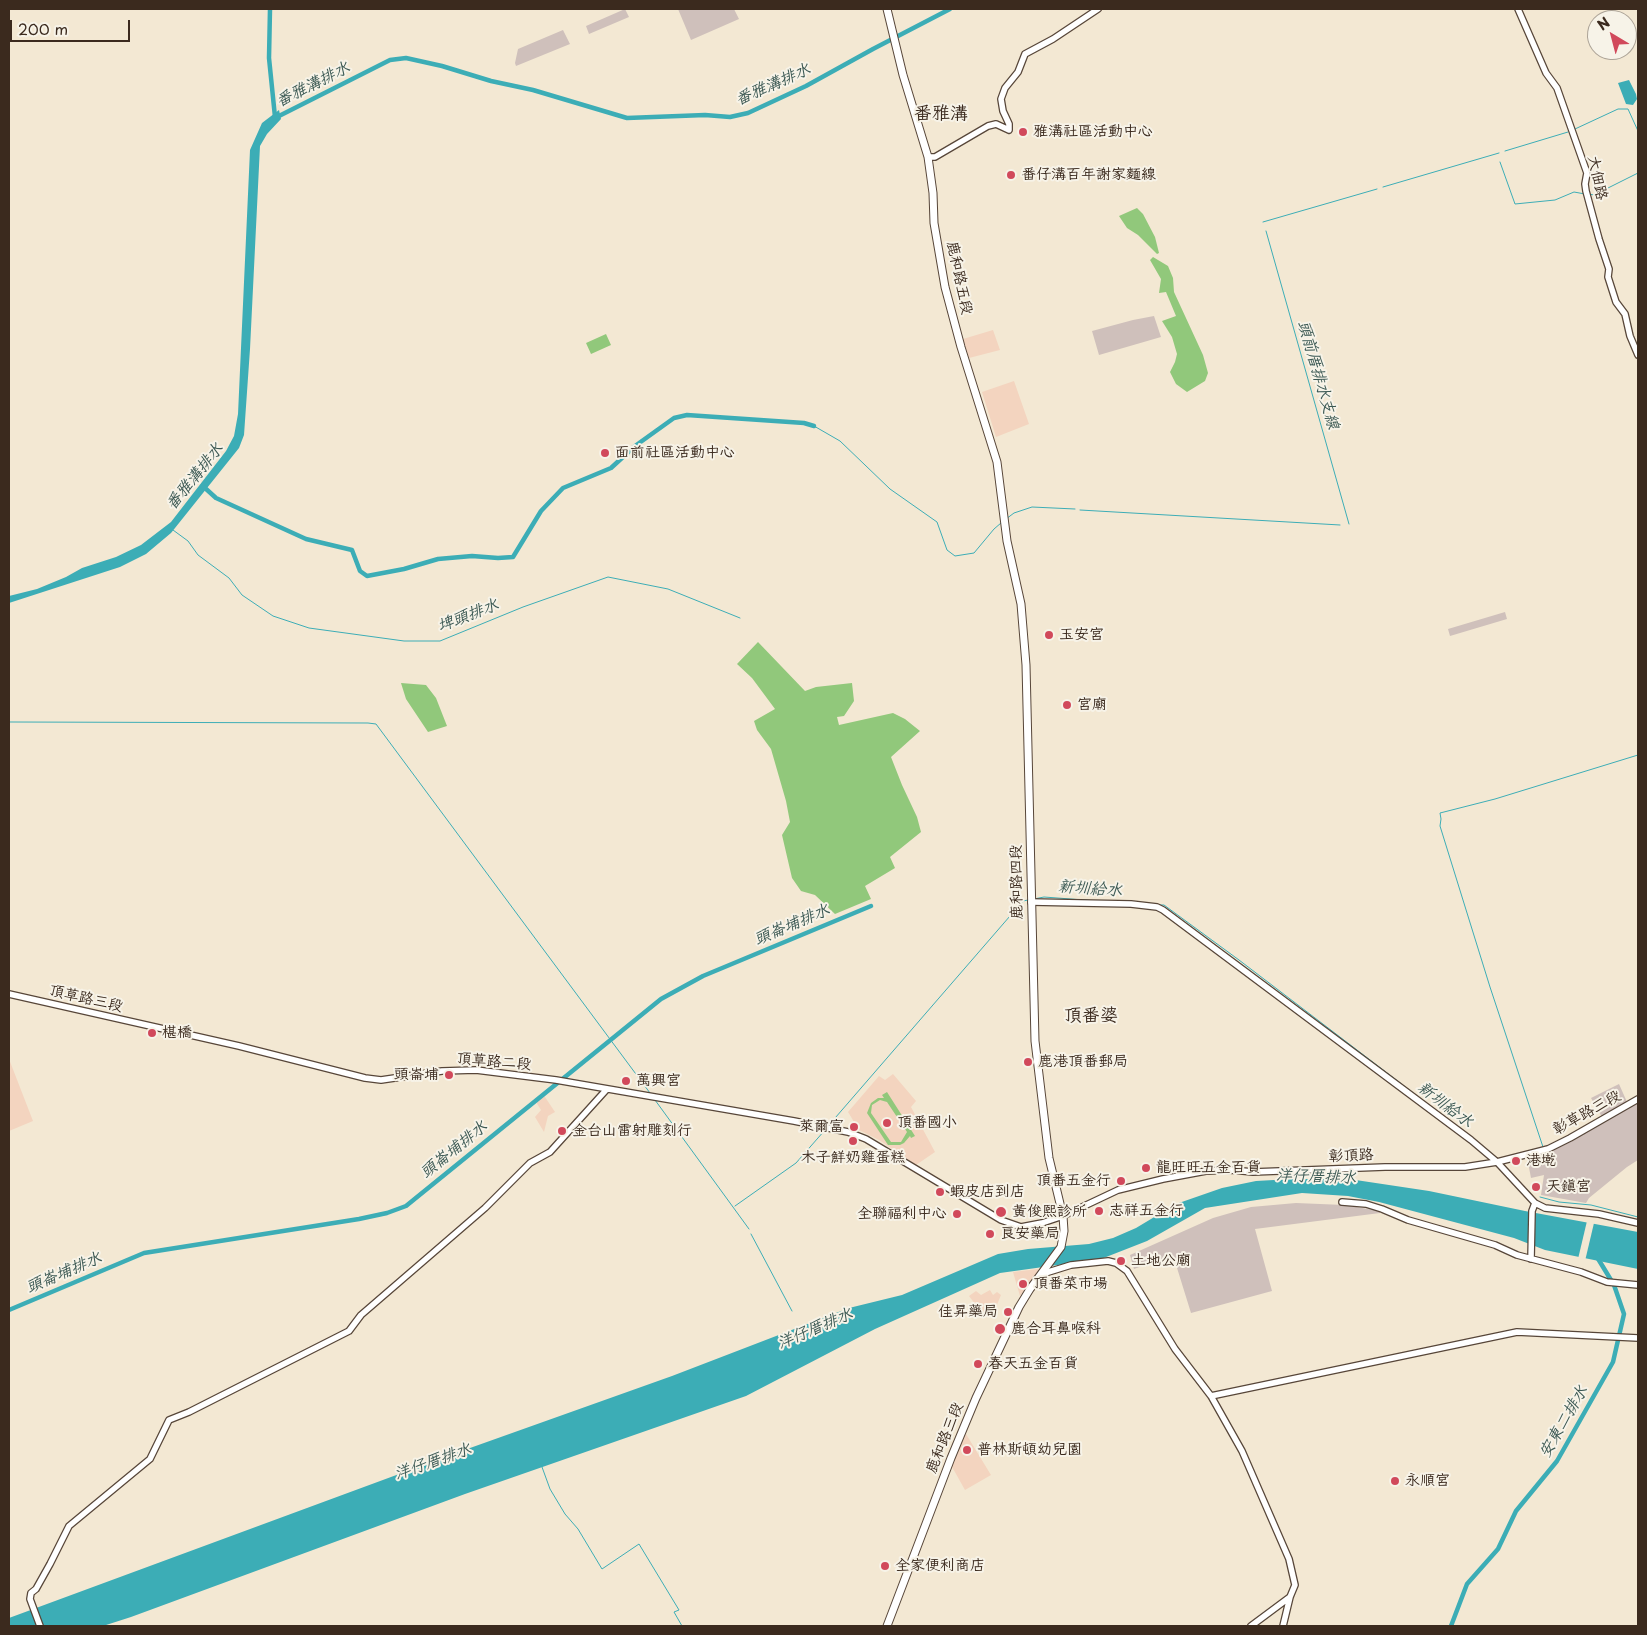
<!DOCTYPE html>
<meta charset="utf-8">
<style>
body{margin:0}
#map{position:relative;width:1647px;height:1635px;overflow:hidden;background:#f3e8d3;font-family:"Playpen Sans",sans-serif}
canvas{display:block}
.frame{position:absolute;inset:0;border:10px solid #3b2a1e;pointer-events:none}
.north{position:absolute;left:1587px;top:10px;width:50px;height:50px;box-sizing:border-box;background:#f7f3e8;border:1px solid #aca397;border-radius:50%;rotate:323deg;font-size:14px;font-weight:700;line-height:20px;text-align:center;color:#3b2a1e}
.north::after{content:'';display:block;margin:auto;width:18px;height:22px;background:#d1495b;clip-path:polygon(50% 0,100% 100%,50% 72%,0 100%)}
.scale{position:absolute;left:10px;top:20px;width:120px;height:22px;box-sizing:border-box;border:2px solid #3b2a1e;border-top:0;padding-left:6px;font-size:15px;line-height:18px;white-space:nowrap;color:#3b2a1e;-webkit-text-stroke:4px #f7f3e8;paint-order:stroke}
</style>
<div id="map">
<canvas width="1647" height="1635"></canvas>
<div class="frame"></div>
<div class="north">N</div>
<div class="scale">200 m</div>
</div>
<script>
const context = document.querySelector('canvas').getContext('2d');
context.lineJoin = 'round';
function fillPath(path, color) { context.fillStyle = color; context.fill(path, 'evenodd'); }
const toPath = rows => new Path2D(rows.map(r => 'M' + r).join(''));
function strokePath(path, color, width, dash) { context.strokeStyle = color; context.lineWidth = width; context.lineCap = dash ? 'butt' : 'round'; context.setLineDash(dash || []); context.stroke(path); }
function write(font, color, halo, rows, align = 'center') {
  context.font = font + ' "Playpen Sans","LXGW WenKai TC",sans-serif'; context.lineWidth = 4; context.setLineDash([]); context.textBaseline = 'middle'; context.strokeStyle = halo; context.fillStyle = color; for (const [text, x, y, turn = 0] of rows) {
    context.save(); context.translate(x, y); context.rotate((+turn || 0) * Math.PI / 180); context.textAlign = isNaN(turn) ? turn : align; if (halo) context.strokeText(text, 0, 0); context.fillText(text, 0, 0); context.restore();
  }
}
const built = toPath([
 [993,330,1000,350,969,358,963,339],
 [1014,381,1029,424,996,437,982,392],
 [9,1059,33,1121,9,1131],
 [893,1074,916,1101,911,1107,935,1152,916,1165,879,1140,859,1130,848,1112,879,1076,885,1080],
 [543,1094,555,1112,548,1116,544,1132,535,1117,541,1110,536,1102],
 [1038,1269,1038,1271,1020,1296,1013,1272],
 [990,1290,993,1295,997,1292,1001,1295,996,1307,985,1317,969,1296,976,1291,981,1295],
 [966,1434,991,1475,965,1490,951,1465]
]);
const industrial = toPath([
 [625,9,629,17,589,34,586,26],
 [678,9,734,9,739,19,691,40],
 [563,30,570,44,516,66,515,63,518,49],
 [1154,316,1161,337,1099,355,1092,331,1133,320],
 [1505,612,1507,619,1450,636,1448,629],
 [1619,1084,1627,1102,1602,1117,1591,1098],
 [1638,1098,1638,1160,1627,1167,1589,1198,1586,1203,1541,1195,1544,1175,1531,1178,1527,1157,1548,1149],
 [1296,1203,1344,1205,1380,1211,1380,1213,1255,1229,1272,1291,1191,1313,1173,1255,1134,1269,1130,1255,1213,1218,1251,1207]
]);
const green = toPath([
 [1137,208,1143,214,1155,237,1159,253,1157,254,1138,235,1127,228,1119,216],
 [1153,257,1168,266,1173,278,1174,292,1203,355,1208,373,1205,381,1187,392,1176,384,1170,372,1175,362,1177,354,1172,337,1162,321,1176,316,1166,292,1159,293,1161,279,1150,260],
 [606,334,611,345,591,354,586,343],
 [758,642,805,691,816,687,852,683,854,701,844,716,837,717,839,725,893,713,905,719,920,731,891,757,902,785,917,817,921,832,890,857,895,868,865,886,871,899,835,914,815,895,801,891,792,878,782,835,790,822,786,801,771,749,757,730,754,721,775,709,752,678,737,664],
 [401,683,426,685,436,698,447,726,428,732,406,699],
 [887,1092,915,1136,911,1138,910,1136,904,1143,900,1145,888,1145,867,1113,871,1103,878,1098,884,1098,882,1095],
 [880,1100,887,1102,907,1132,901,1142,891,1142,871,1113,872,1105]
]);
const water = toPath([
 [1629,80,1636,94,1637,99,1633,105,1626,104,1618,83],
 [279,110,281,119,267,134,260,146,250,349,244,435,239,448,171,533,146,554,120,567,9,603,9,596,37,589,66,577,82,568,116,557,141,545,171,522,226,451,234,436,238,414,250,150,262,123],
 [1292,1179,1349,1179,1429,1191,1525,1211,1638,1232,1638,1269,1545,1250,1514,1238,1379,1202,1348,1196,1302,1193,1205,1208,1147,1241,1101,1259,1000,1273,875,1329,746,1396,465,1494,131,1617,103,1626,9,1626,9,1618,456,1453,672,1376,849,1308,902,1295,998,1254,1028,1249,1089,1244,1113,1238,1136,1228,1176,1204,1222,1188,1256,1181]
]);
const pier = toPath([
 [1587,1221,1594,1223,1585,1261,1578,1259]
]);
const stream = toPath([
 [1575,129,1618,109,1628,109,1638,131],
 [1505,151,1568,132],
 [1500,162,1515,204,1555,200,1574,192,1585,194],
 [1383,187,1499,153],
 [1589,194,1594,195,1638,173],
 [1263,222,1377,189],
 [1266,231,1349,524],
 [814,426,840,441,890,489,937,522,947,550,955,556,974,553,994,529,1001,523],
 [1080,510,1340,525],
 [1006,519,1014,513,1032,507,1075,509],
 [173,530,188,541,198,555,229,578,242,595,273,616,309,628,404,641,440,641,523,607,608,577,668,589,740,618],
 [9,722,368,723,376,724,650,1093],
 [1034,899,1044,897,1097,901],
 [1159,905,1164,905,1239,960,1454,1124],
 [655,1100,749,1229],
 [829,1125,1023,901,1028,900],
 [1543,1147,1490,987,1440,826,1441,819,1440,813,1495,799,1638,755],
 [1540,1197,1559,1202,1591,1205,1638,1217],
 [735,1206,796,1163,825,1130],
 [751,1234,792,1311],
 [542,1467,550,1489,565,1514,578,1529,602,1569,639,1544,679,1610,674,1612,682,1626]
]);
const canal = toPath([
 [270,9,269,58,275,117],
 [277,117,390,60,406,58,442,66,491,81,533,90,627,118,705,115,730,117,748,113,806,86,873,49,950,9],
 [205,488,216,498,306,539,352,550,360,571,367,576,404,569,438,559,472,556,498,558,513,557,541,511,563,488,611,468,635,446,674,418,687,415,804,423,814,426],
 [9,1310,144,1253,359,1219,387,1213,406,1206,661,999,703,976,871,906],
 [1451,1626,1467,1584,1498,1549,1516,1511,1557,1461,1613,1362,1624,1314,1614,1285,1597,1257]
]);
const minor = toPath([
 [1518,9,1546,73,1557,88,1587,173,1585,184,1586,191,1599,239,1609,269,1608,277,1616,302,1625,314,1630,336,1638,355],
 [928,157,935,157,988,126,996,124,1009,130,1009,124,1003,111,1001,99,1005,88,1018,72,1025,54,1053,39,1098,9],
 [1031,902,1131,904,1157,907,1163,910,1471,1140,1497,1162,1535,1203,1545,1208,1599,1214,1638,1223],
 [9,994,239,1046,365,1078,381,1080,442,1071,476,1070,556,1080,794,1121,848,1132,866,1139,1001,1220,1021,1227,1042,1223,1063,1216,1118,1190,1163,1179,1206,1171,1232,1170,1253,1172,1385,1167,1465,1167,1497,1162,1548,1149,1570,1138,1638,1099],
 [1342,1202,1366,1204,1382,1209,1408,1220,1495,1245,1517,1255,1581,1272,1607,1282,1638,1285],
 [1531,1259,1532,1211,1535,1203],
 [1042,1274,1071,1265,1108,1261,1116,1263,1127,1271,1175,1349,1211,1396,1242,1451,1289,1559,1295,1585,1290,1597,1283,1626],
 [1211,1396,1517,1332,1638,1338],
 [40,1626,30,1599,31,1593,36,1589,50,1564,69,1526,150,1459,169,1420,189,1412,349,1331,361,1315,485,1208,530,1163,550,1152,607,1089],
 [1251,1626,1290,1597]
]);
const major = toPath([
 [887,1626,951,1458,976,1398,1019,1307,1030,1289,1061,1247,1064,1231,1063,1216,1049,1158,1035,1041,1026,665,1021,604,1007,541,997,462,961,347,945,287,934,223,933,193,928,157,903,75,887,9]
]);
const markers = [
 [1023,132,5,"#d1495b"],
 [1011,175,5,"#d1495b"],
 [605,453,5,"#d1495b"],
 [1049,635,5,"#d1495b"],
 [1067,705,5,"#d1495b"],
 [152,1033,5,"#d1495b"],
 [1028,1062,5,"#d1495b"],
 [449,1075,5,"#d1495b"],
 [626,1081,5,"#d1495b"],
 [887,1123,5,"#d1495b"],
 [854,1127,5,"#d1495b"],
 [562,1131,5,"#d1495b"],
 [853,1141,5,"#d1495b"],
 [1516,1161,5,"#d1495b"],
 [1146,1168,5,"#d1495b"],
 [1121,1181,5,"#d1495b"],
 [1536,1187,5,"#d1495b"],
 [940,1192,5,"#d1495b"],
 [1099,1211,5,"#d1495b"],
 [1001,1212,6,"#d1495b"],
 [957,1214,5,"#d1495b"],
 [990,1234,5,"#d1495b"],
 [1121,1261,5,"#d1495b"],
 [1023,1284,5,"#d1495b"],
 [1008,1312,5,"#d1495b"],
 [1000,1329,6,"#d1495b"],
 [978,1364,5,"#d1495b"],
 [967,1450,5,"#d1495b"],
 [1395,1481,5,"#d1495b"],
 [885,1566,5,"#d1495b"]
];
const poiNames = [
 ["雅溝社區活動中心",1033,132],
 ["番仔溝百年謝家麵線",1021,175],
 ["面前社區活動中心",615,453],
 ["玉安宮",1059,635],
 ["宮廟",1077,705],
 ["椹橋",162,1033],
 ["鹿港頂番郵局",1038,1062],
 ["頭崙埔",439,1075,"right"],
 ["萬興宮",636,1081],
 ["頂番國小",897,1123],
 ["萊爾富",844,1127,"right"],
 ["金台山雷射雕刻行",572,1131],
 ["木子鮮奶雞蛋糕",853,1158,"center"],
 ["港墘",1526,1161],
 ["龍旺旺五金百貨",1156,1168],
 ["頂番五金行",1111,1181,"right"],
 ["天鎮宮",1546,1187],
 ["蝦皮店到店",950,1192],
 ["志祥五金行",1109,1211],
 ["黃俊熙診所",1012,1212],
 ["全聯福利中心",947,1214,"right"],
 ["良安藥局",1000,1234],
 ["土地公廟",1131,1261],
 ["頂番菜市場",1033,1284],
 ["佳昇藥局",998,1312,"right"],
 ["鹿合耳鼻喉科",1011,1329],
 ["春天五金百貨",988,1364],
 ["普林斯頓幼兒園",977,1450],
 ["永順宮",1405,1481],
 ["全家便利商店",895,1566]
];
const streetNames = [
 ["大佃路",1597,178,78],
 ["鹿和路五段",959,278,78],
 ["鹿和路四段",1017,882,-91],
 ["頂草路三段",86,999,13],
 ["頂草路二段",494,1062,5],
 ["彰草路三段",1587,1113,-29],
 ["彰頂路",1351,1156,-2],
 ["鹿和路三段",945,1438,-68]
];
const waterNames = [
 ["番雅溝排水",313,85,-27],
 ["番雅溝排水",773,85,-24],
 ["頭前厝排水支線",1318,375,74],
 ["番雅溝排水",195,477,-51],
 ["埤頭排水",468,616,-21],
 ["新圳給水",1090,889,4],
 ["頭崙埔排水",792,925,-23],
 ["新圳給水",1445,1105,37],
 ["頭崙埔排水",454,1150,-39],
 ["洋仔厝排水",1316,1177,2],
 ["頭崙埔排水",64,1273,-23],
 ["洋仔厝排水",815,1329,-23],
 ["安東二排水",1564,1422,-60],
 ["洋仔厝排水",433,1462,-19]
];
const quarterNames = [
 ["番雅溝",941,114],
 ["頂番婆",1091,1016]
];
fillPath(built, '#f3d4bf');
fillPath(industrial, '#cfc0bb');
fillPath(green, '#91c87b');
fillPath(water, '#3cadb6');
fillPath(pier, '#f3e8d3');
strokePath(stream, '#3cadb6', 1);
strokePath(canal, '#3cadb6', 4.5);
strokePath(minor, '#574639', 8);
strokePath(major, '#574639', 9);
strokePath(minor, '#fff', 5.5);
strokePath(major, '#fff', 7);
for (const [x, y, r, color] of markers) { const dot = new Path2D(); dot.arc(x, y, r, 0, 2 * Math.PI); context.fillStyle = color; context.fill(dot); strokePath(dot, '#f7f3e8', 2); }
write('15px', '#3b2a1e', '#f7f3e8', poiNames, 'left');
write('15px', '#3b2a1e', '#f7f3e8', streetNames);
write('italic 16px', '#3b5853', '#f7f3e8', waterNames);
write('18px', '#3b2a1e', '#f7f3e8', quarterNames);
</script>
